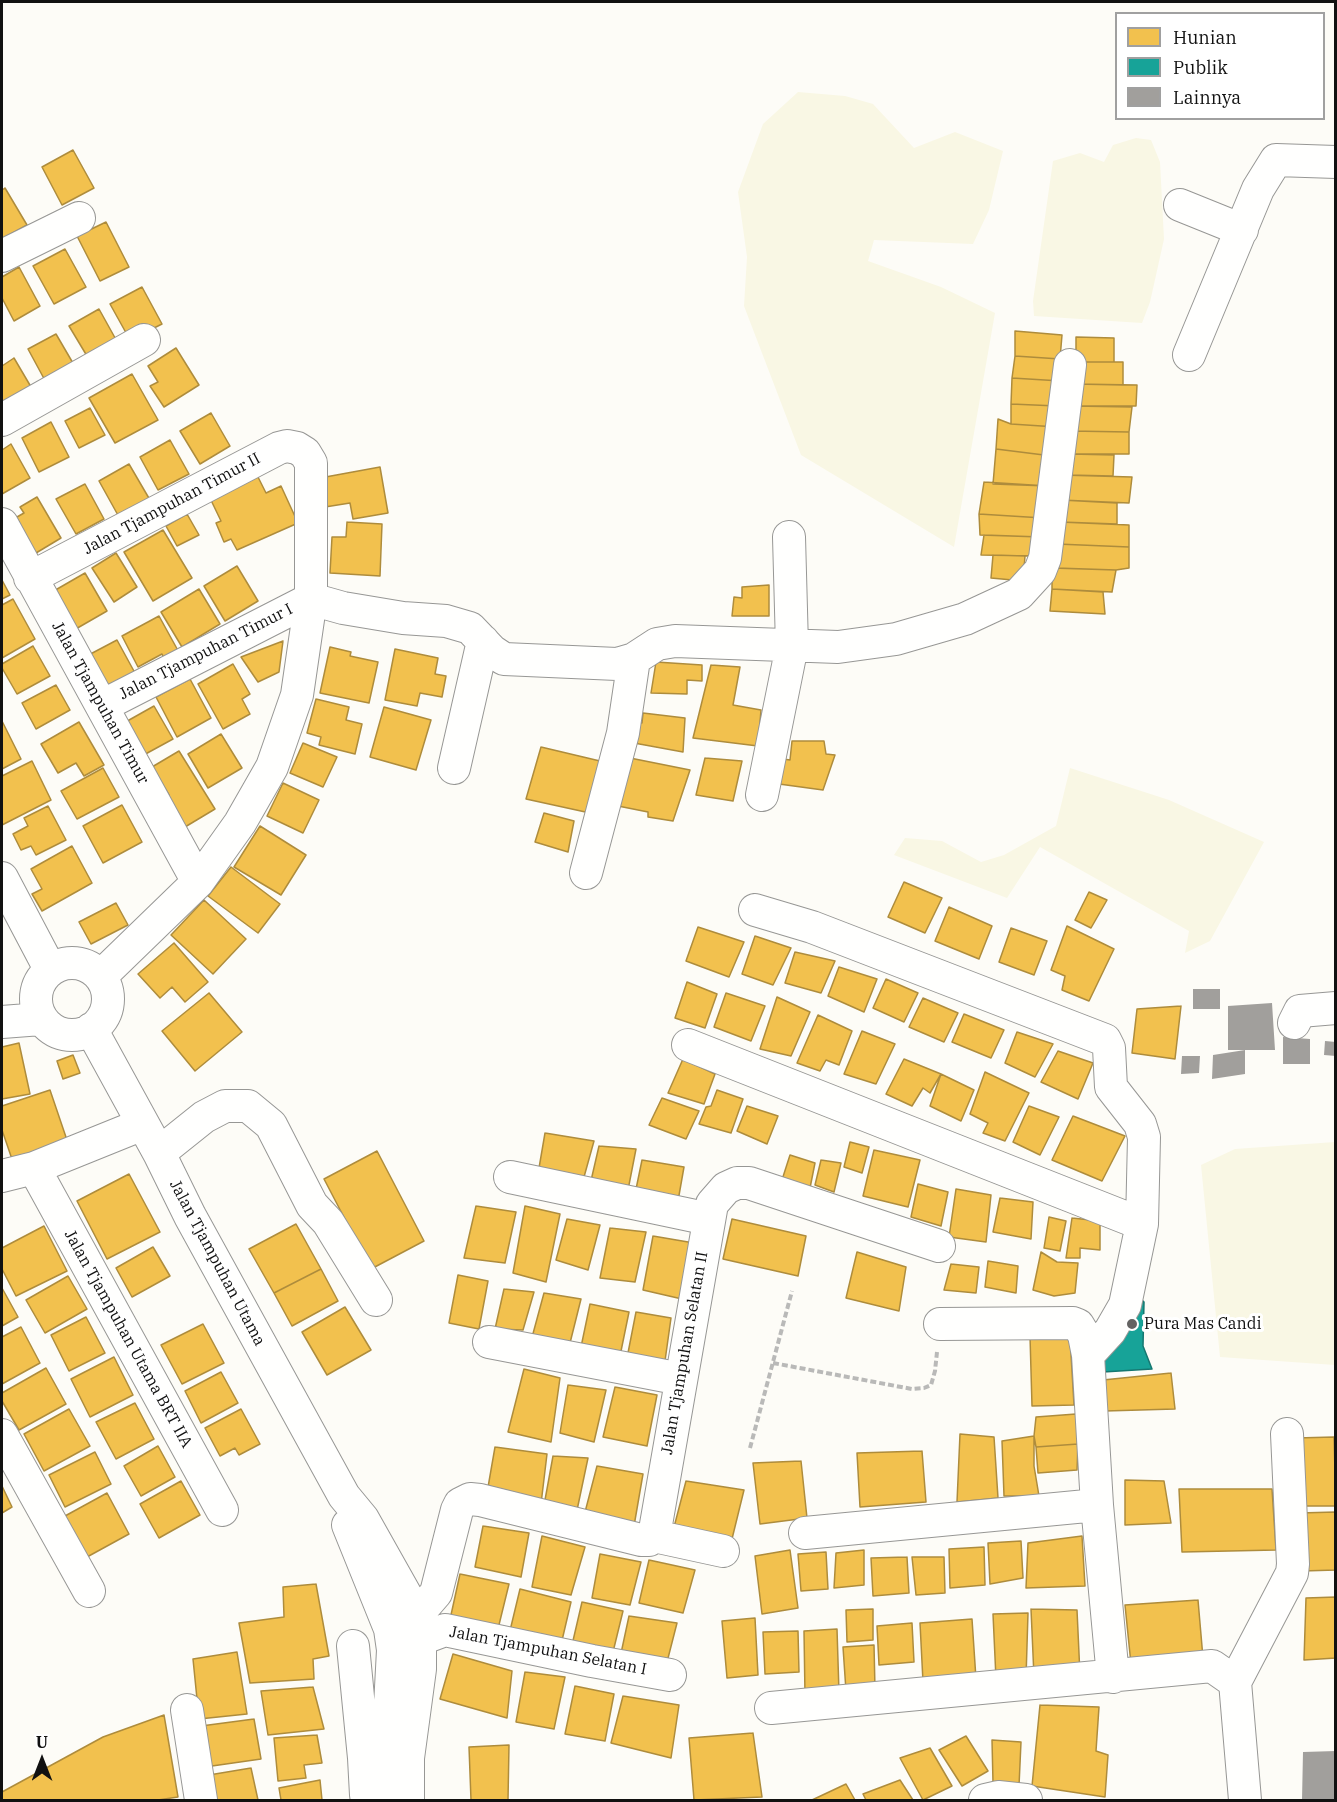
<!DOCTYPE html>
<style>
body{margin:0}
#map{position:relative;width:1337px;height:1802px;overflow:hidden;background:#fdfcf7;font-family:"IBM Plex Serif",serif}
canvas{display:block}
.frame{position:absolute;inset:0;border:3px solid #111;pointer-events:none}
.legend{position:absolute;left:1115px;top:12px;width:210px;height:108px;box-sizing:border-box;background:#fff;border:2px solid #a0a0a0;margin:0;padding:8px 10px;list-style:none;font-size:18px;color:#111}
.legend li{display:flex;align-items:center;gap:12px;height:30px}
.legend b{width:30px;border:2px solid #a0a0a0}
.north{position:absolute;left:12px;top:1730px;width:60px;height:60px;-webkit-text-stroke:4px #fff;paint-order:stroke;rotate:0deg;font-size:16px;font-weight:700;line-height:24px;text-align:center;color:#111}
.north::after{content:'';display:block;margin:auto;width:21px;height:27px;background:#111;clip-path:polygon(50% 0,100% 100%,50% 72%,0 100%)}
</style>
<div id="map">
<canvas width="1337" height="1802"></canvas>
<div class="frame"></div>
<ul class="legend">
<li><b style="height:16px;background:#f2c14e"></b>Hunian</li>
<li><b style="height:16px;background:#17a398"></b>Publik</li>
<li><b style="height:16px;background:#a19f9c"></b>Lainnya</li>
</ul>
<div class="north">U</div>
</div>
<script>
const context = document.querySelector('canvas').getContext('2d');
context.lineJoin = 'round';
function fillPath(path, color) { context.fillStyle = color; context.fill(path, 'evenodd'); }
const toPath = rows => new Path2D(rows.map(r => 'M' + r).join(''));
function strokePath(path, color, width, dash) { context.strokeStyle = color; context.lineWidth = width; context.lineCap = dash ? 'butt' : 'round'; context.setLineDash(dash || []); context.stroke(path); }
function write(font, color, halo, rows, align = 'center') {
  context.font = font + ' "IBM Plex Serif",serif'; context.lineWidth = 6; context.setLineDash([]); context.textBaseline = 'middle'; context.strokeStyle = halo; context.fillStyle = color; for (const [text, x, y, turn = 0] of rows) {
    context.save(); context.translate(x, y); context.rotate((+turn || 0) * Math.PI / 180); context.textAlign = isNaN(turn) ? turn : align; if (halo) context.strokeText(text, 0, 0); context.fillText(text, 0, 0); context.restore();
  }
}
const farmland = toPath([
 [798,92,845,96,873,104,914,148,955,132,1003,151,989,210,973,244,874,240,868,261,941,287,995,313,954,547,801,455,744,306,747,257,738,192,763,124],
 [1136,138,1151,140,1160,162,1164,239,1150,302,1142,323,1034,316,1033,301,1053,161,1080,153,1104,162,1113,145],
 [1070,768,1169,800,1264,842,1210,941,1185,953,1189,931,1040,847,1007,898,894,855,905,838,942,841,981,862,1004,855,1056,826],
 [1335,1142,1335,1365,1220,1357,1201,1165,1235,1149]
]);
const homes = toPath([
 [73,150,94,188,62,205,42,167,73,150],
 [5,188,27,225,2,239,2,190,5,188],
 [106,222,129,267,100,281,77,236,106,222],
 [65,249,86,287,54,304,33,266,65,249],
 [19,267,40,306,14,321,2,298,2,277,19,267],
 [142,287,162,324,130,340,110,304,142,287],
 [99,309,119,345,90,361,69,326,99,309],
 [1015,331,1062,335,1060,359,1015,356,1015,331],
 [56,334,77,370,48,386,28,349,56,334],
 [1076,337,1114,338,1114,362,1076,362,1076,337],
 [176,348,199,385,164,407,150,386,158,382,148,366,176,348],
 [1015,356,1060,359,1061,381,1012,378,1015,356],
 [14,358,34,392,6,408,2,399,2,366,14,358],
 [1076,362,1123,362,1123,385,1075,384,1076,362],
 [132,374,158,420,115,443,89,398,132,374],
 [1012,378,1061,381,1057,406,1011,404,1012,378],
 [1075,384,1137,385,1136,406,1073,406,1075,384],
 [1011,404,1057,406,1057,427,1011,424,1011,404],
 [1073,406,1132,407,1129,432,1070,431,1073,406],
 [90,408,105,435,79,448,65,421,90,408],
 [211,413,230,446,200,464,180,431,211,413],
 [998,419,1011,424,1057,427,1052,456,996,449,998,419],
 [51,422,69,457,39,472,22,438,51,422],
 [1070,431,1129,432,1129,454,1070,454,1070,431],
 [170,440,189,474,158,490,140,457,170,440],
 [11,444,30,478,2,494,2,450,11,444],
 [996,449,1052,456,1048,486,993,484,996,449],
 [1070,454,1114,455,1113,476,1068,475,1070,454],
 [129,464,150,500,119,517,99,481,129,464],
 [380,467,388,513,353,519,350,503,325,507,320,478,380,467],
 [256,473,266,493,281,486,298,523,237,550,231,539,224,542,216,523,221,521,208,494,256,473],
 [1061,475,1132,477,1129,503,1061,500,1061,475],
 [984,482,1048,486,1043,518,979,514,984,482],
 [85,484,104,519,76,534,56,499,85,484],
 [37,497,61,538,36,553,41,561,10,521,24,513,20,507,37,497],
 [1061,500,1117,503,1117,524,1060,522,1061,500],
 [187,514,199,535,177,546,166,526,187,514],
 [979,514,1043,518,1041,537,980,535,979,514],
 [347,522,382,524,380,576,330,573,332,537,346,537,347,522],
 [1060,522,1129,525,1129,547,1057,544,1060,522],
 [163,530,192,578,153,601,124,552,163,530],
 [984,535,1041,537,1038,556,981,555,984,535],
 [1057,544,1129,547,1129,568,1116,570,1056,568,1057,544],
 [116,553,137,587,114,602,92,568,116,553],
 [993,555,1025,556,1023,581,991,578,993,555],
 [237,566,258,601,225,621,204,586,237,566],
 [1052,568,1116,570,1112,592,1052,589,1052,568],
 [85,573,107,611,74,630,52,592,85,573],
 [2,580,10,595,2,599,2,580],
 [769,585,769,616,732,616,734,597,742,598,742,587,769,585],
 [199,589,220,624,182,647,161,612,199,589],
 [1052,589,1103,592,1105,614,1050,611,1052,589],
 [13,599,35,639,2,658,2,605,13,599],
 [159,616,181,656,167,664,162,654,138,667,122,636,159,616],
 [117,640,135,673,99,692,81,659,117,640],
 [283,641,279,672,258,682,241,657,283,641],
 [33,646,50,676,17,694,2,668,2,664,33,646],
 [330,647,351,652,350,656,378,662,369,703,320,693,330,647],
 [395,649,438,658,435,674,446,676,442,697,420,693,417,706,385,700,395,649],
 [656,662,702,665,702,681,687,680,687,694,651,693,656,662],
 [233,664,250,694,242,699,250,714,223,729,198,684,233,664],
 [711,665,740,667,733,705,761,710,758,746,693,738,711,665],
 [190,679,211,718,177,737,156,697,190,679],
 [56,685,70,710,36,729,22,703,56,685],
 [316,699,349,707,346,720,362,724,355,754,319,745,321,737,307,733,316,699],
 [154,706,173,739,140,757,122,724,154,706],
 [384,707,431,720,416,770,370,757,384,707],
 [643,713,685,718,683,752,634,743,637,723,642,723,643,713],
 [2,721,21,759,2,769,2,721],
 [79,722,104,765,84,776,76,763,58,773,41,744,79,722],
 [221,734,242,768,208,788,188,754,221,734],
 [792,741,824,741,826,754,835,755,823,790,779,784,783,759,790,760,792,741],
 [303,743,337,757,323,787,290,773,303,743],
 [541,747,600,761,590,813,526,799,541,747],
 [179,751,215,809,175,833,157,803,169,795,152,767,179,751],
 [630,758,690,770,673,821,648,817,648,812,618,806,630,758],
 [705,758,742,761,733,801,696,795,705,758],
 [32,761,51,800,2,825,2,776,32,761],
 [103,768,119,797,77,819,61,791,103,768],
 [283,783,319,800,303,833,267,816,283,783],
 [122,805,142,842,103,863,83,826,122,805],
 [48,806,66,840,36,855,31,846,21,850,13,834,28,826,24,818,48,806],
 [544,813,574,821,568,852,535,842,544,813],
 [260,826,306,855,281,895,234,867,260,826],
 [72,846,92,883,42,911,32,894,42,889,31,869,72,846],
 [231,867,280,904,258,933,208,896,231,867],
 [904,882,942,898,925,933,888,917,904,882],
 [1089,892,1107,900,1091,928,1075,920,1089,892],
 [204,900,246,939,213,974,171,935,204,900],
 [116,903,128,925,91,944,79,922,116,903],
 [949,907,992,926,979,959,935,941,949,907],
 [1067,926,1114,949,1089,1001,1062,990,1065,976,1051,970,1067,926],
 [698,927,744,942,729,977,686,961,698,927],
 [1011,928,1047,941,1034,975,999,962,1011,928],
 [755,936,791,948,773,985,742,974,755,936],
 [174,943,208,982,185,1002,172,987,160,998,138,974,174,943],
 [795,952,835,961,821,993,785,983,795,952],
 [839,967,877,979,864,1012,828,996,839,967],
 [886,979,918,993,904,1022,873,1008,886,979],
 [687,982,717,994,705,1028,675,1018,687,982],
 [209,993,242,1032,195,1071,162,1031,209,993],
 [726,993,765,1006,751,1041,714,1027,726,993],
 [777,997,810,1012,791,1056,760,1049,777,997],
 [923,998,958,1013,944,1042,909,1027,923,998],
 [1181,1006,1175,1059,1132,1053,1137,1009,1181,1006],
 [964,1014,1004,1030,991,1058,952,1042,964,1014],
 [818,1015,852,1031,839,1065,826,1060,820,1071,797,1063,818,1015],
 [862,1031,895,1044,876,1084,844,1074,862,1031],
 [1017,1032,1053,1044,1035,1077,1005,1063,1017,1032],
 [19,1043,30,1094,2,1099,2,1047,19,1043],
 [1058,1051,1093,1063,1078,1099,1041,1082,1058,1051],
 [73,1055,80,1073,63,1079,57,1061,73,1055],
 [683,1059,715,1074,704,1104,668,1093,683,1059],
 [904,1059,941,1074,930,1093,923,1088,912,1106,886,1094,904,1059],
 [985,1072,1029,1093,1005,1141,983,1133,988,1123,970,1114,985,1072],
 [941,1074,974,1090,961,1121,930,1106,941,1074],
 [50,1090,69,1146,14,1165,2,1130,2,1106,50,1090],
 [717,1090,743,1099,731,1133,699,1124,706,1107,711,1106,717,1090],
 [662,1098,699,1111,686,1139,649,1125,662,1098],
 [747,1106,778,1116,767,1144,737,1131,747,1106],
 [1029,1106,1059,1117,1040,1155,1013,1142,1029,1106],
 [1073,1116,1125,1136,1102,1181,1052,1160,1073,1116],
 [545,1133,594,1141,584,1177,539,1168,545,1133],
 [850,1142,869,1147,862,1173,844,1167,850,1142],
 [599,1146,636,1149,628,1190,590,1185,599,1146],
 [874,1150,920,1160,908,1207,863,1196,874,1150],
 [377,1151,424,1241,371,1269,324,1179,377,1151],
 [790,1155,815,1163,810,1188,781,1183,790,1155],
 [642,1160,684,1167,678,1201,635,1194,642,1160],
 [821,1160,841,1163,834,1192,815,1185,821,1160],
 [129,1174,160,1232,107,1259,77,1201,129,1174],
 [918,1184,948,1192,941,1226,911,1217,918,1184],
 [956,1189,991,1195,986,1242,949,1237,956,1189],
 [1000,1198,1033,1202,1031,1239,993,1232,1000,1198],
 [476,1206,516,1212,505,1263,464,1258,476,1206],
 [525,1206,560,1214,546,1282,513,1273,525,1206],
 [1049,1217,1066,1221,1060,1251,1044,1248,1049,1217],
 [1072,1218,1100,1221,1100,1250,1080,1248,1080,1258,1066,1258,1072,1218],
 [567,1219,600,1225,588,1270,556,1260,567,1219],
 [732,1219,806,1236,798,1276,723,1259,732,1219],
 [296,1224,321,1269,274,1293,249,1249,296,1224],
 [44,1226,67,1271,16,1296,2,1269,2,1248,44,1226],
 [610,1228,646,1232,635,1282,600,1278,610,1228],
 [653,1236,694,1243,682,1299,643,1290,653,1236],
 [153,1247,170,1276,132,1297,116,1268,153,1247],
 [857,1252,906,1267,899,1311,846,1298,857,1252],
 [1041,1252,1057,1262,1078,1263,1075,1293,1054,1296,1033,1290,1041,1252],
 [988,1261,1018,1266,1016,1293,985,1287,988,1261],
 [951,1264,979,1267,976,1293,944,1290,951,1264],
 [321,1269,338,1301,292,1326,274,1293,321,1269],
 [458,1275,488,1281,479,1329,449,1323,458,1275],
 [68,1276,87,1309,45,1333,26,1300,68,1276],
 [2,1288,18,1317,2,1326,2,1288],
 [504,1289,534,1292,523,1330,495,1329,504,1289],
 [544,1293,581,1299,569,1347,531,1341,544,1293],
 [590,1304,629,1312,620,1356,581,1347,590,1304],
 [345,1307,371,1350,327,1375,302,1332,345,1307],
 [636,1312,671,1318,664,1368,627,1358,636,1312],
 [86,1317,105,1353,69,1371,51,1335,86,1317],
 [203,1324,224,1363,182,1384,161,1345,203,1324],
 [21,1327,40,1363,2,1384,2,1337,21,1327],
 [1030,1336,1070,1337,1074,1405,1032,1406,1030,1336],
 [114,1357,133,1395,90,1417,71,1379,114,1357],
 [46,1368,66,1404,19,1430,2,1401,2,1393,46,1368],
 [524,1369,560,1378,551,1442,508,1432,524,1369],
 [221,1372,238,1403,201,1423,185,1391,221,1372],
 [1171,1373,1175,1409,1105,1411,1103,1380,1171,1373],
 [568,1385,606,1390,594,1442,560,1433,568,1385],
 [615,1387,657,1395,647,1446,603,1437,615,1387],
 [135,1403,154,1439,116,1459,96,1422,135,1403],
 [69,1409,90,1446,44,1471,24,1434,69,1409],
 [241,1409,260,1444,239,1455,235,1448,220,1456,205,1428,241,1409],
 [1076,1414,1078,1444,1036,1447,1034,1436,1036,1417,1076,1414],
 [960,1434,994,1437,998,1498,957,1502,960,1434],
 [1034,1436,1034,1466,1039,1496,1004,1496,1002,1441,1034,1436],
 [1334,1437,1336,1506,1296,1506,1296,1438,1334,1437],
 [1078,1444,1077,1470,1038,1473,1036,1447,1078,1444],
 [158,1446,175,1477,141,1496,124,1466,158,1446],
 [495,1447,547,1454,541,1504,487,1493,495,1447],
 [922,1451,926,1502,860,1507,857,1453,922,1451],
 [95,1452,111,1484,65,1507,49,1475,95,1452],
 [553,1456,588,1458,576,1515,543,1511,553,1456],
 [801,1461,807,1518,760,1524,753,1463,801,1461],
 [597,1466,643,1474,634,1526,584,1516,597,1466],
 [1125,1480,1164,1481,1171,1523,1125,1525,1125,1480],
 [181,1481,200,1515,159,1538,140,1504,181,1481],
 [686,1481,744,1490,731,1543,673,1531,686,1481],
 [2,1486,12,1507,2,1513,2,1486],
 [1179,1489,1272,1489,1276,1550,1182,1552,1179,1489],
 [107,1493,129,1534,87,1557,65,1516,107,1493],
 [1336,1512,1336,1570,1302,1571,1299,1513,1336,1512],
 [483,1526,529,1533,521,1577,475,1567,483,1526],
 [542,1536,585,1547,571,1595,532,1587,542,1536],
 [1082,1536,1085,1586,1026,1588,1028,1543,1082,1536],
 [1021,1541,1023,1578,990,1584,988,1543,1021,1541],
 [984,1547,985,1585,950,1588,949,1549,984,1547],
 [790,1550,798,1608,762,1614,755,1556,790,1550],
 [864,1550,864,1585,834,1588,836,1553,864,1550],
 [826,1552,828,1589,801,1591,798,1554,826,1552],
 [600,1554,641,1562,630,1605,592,1598,600,1554],
 [907,1557,909,1593,873,1596,871,1558,907,1557],
 [912,1557,944,1557,945,1593,916,1595,912,1557],
 [649,1560,695,1570,683,1613,639,1603,649,1560],
 [460,1574,509,1584,497,1633,449,1624,460,1574],
 [316,1584,329,1656,313,1659,314,1679,250,1683,239,1623,284,1617,283,1587,316,1584],
 [520,1589,571,1602,560,1649,508,1639,520,1589],
 [1336,1597,1336,1658,1304,1660,1306,1598,1336,1597],
 [1198,1600,1203,1658,1131,1664,1125,1605,1198,1600],
 [582,1602,623,1611,613,1652,572,1645,582,1602],
 [873,1609,873,1640,847,1642,846,1610,873,1609],
 [1031,1609,1077,1610,1080,1675,1034,1677,1031,1609],
 [1028,1613,1026,1678,996,1679,993,1614,1028,1613],
 [629,1616,677,1623,666,1666,620,1658,629,1616],
 [755,1618,758,1675,727,1678,722,1621,755,1618],
 [972,1619,976,1679,923,1682,920,1623,972,1619],
 [912,1623,914,1662,879,1665,877,1626,912,1623],
 [837,1629,839,1693,805,1696,804,1631,837,1629],
 [798,1631,799,1672,765,1674,763,1632,798,1631],
 [874,1645,875,1689,846,1691,843,1647,874,1645],
 [237,1652,247,1714,199,1719,193,1659,237,1652],
 [453,1654,512,1671,507,1718,440,1699,453,1654],
 [525,1672,565,1677,554,1729,516,1722,525,1672],
 [575,1686,614,1694,605,1741,565,1734,575,1686],
 [313,1687,324,1729,268,1735,261,1691,313,1687],
 [623,1696,679,1705,671,1758,611,1743,623,1696],
 [1040,1705,1099,1707,1096,1751,1108,1755,1105,1797,1032,1786,1040,1705],
 [164,1715,178,1797,158,1800,2,1800,2,1792,103,1737,164,1715],
 [254,1719,261,1759,205,1767,201,1726,254,1719],
 [753,1733,762,1797,694,1800,689,1738,753,1733],
 [317,1735,322,1763,304,1765,306,1778,278,1781,274,1738,317,1735],
 [966,1736,988,1771,962,1786,939,1750,966,1736],
 [992,1740,1021,1742,1019,1786,993,1783,992,1740],
 [509,1745,508,1800,471,1800,469,1747,509,1745],
 [930,1748,952,1786,923,1800,900,1758,930,1748],
 [251,1768,258,1800,212,1800,209,1775,251,1768],
 [320,1780,322,1800,281,1800,279,1788,320,1780],
 [900,1780,913,1800,866,1800,863,1794,900,1780],
 [846,1784,855,1800,812,1800,846,1784]
]);
const public = toPath([
 [1139,1297,1144,1302,1143,1346,1152,1369,1103,1372,1104,1348,1139,1297]
]);
const building = toPath([
 [1193,989,1220,989,1220,1009,1193,1009],
 [1272,1003,1275,1050,1228,1050,1228,1006],
 [1283,1037,1310,1039,1310,1064,1283,1064],
 [1325,1041,1336,1042,1336,1056,1324,1055],
 [1245,1050,1245,1074,1212,1079,1213,1055],
 [1182,1056,1200,1056,1199,1073,1181,1074],
 [1336,1751,1336,1800,1302,1800,1303,1752]
]);
const path = toPath([
 [773,1363,912,1389,924,1388,931,1385,935,1371,937,1352],
 [750,1448,792,1291]
]);
const minor = toPath([
 [1180,205,1242,230],
 [2,256,79,218],
 [1189,355,1258,189,1276,160,1336,162],
 [2,420,144,340],
 [2,524,198,882],
 [30,578,279,448,287,446,297,448,305,453,311,463,311,599,297,695,272,767,240,823,198,882,101,976],
 [102,706,311,599,343,608,403,618,446,621,470,628,492,651,504,659,617,664,634,659,657,644,675,641,838,647,896,639,965,619,1019,594,1040,571,1045,558,1070,365],
 [454,768,483,641],
 [762,795,792,646,789,537],
 [586,873,623,733,634,659],
 [2,878,50,969],
 [755,910,812,927,1105,1040,1109,1048,1111,1087,1140,1124,1144,1137,1142,1224,1125,1305,1110,1331,1088,1355],
 '36 999a36 36 0 1 1 72 0a36 36 0 1 1-72 0Z',
 [2,1022,41,1019],
 [1294,1023,1300,1011,1336,1008],
 [91,1029,159,1153,190,1216,344,1496,363,1519,417,1615,420,1638,420,1669,408,1758,408,1800],
 [688,1045,1142,1224],
 [159,1153,204,1117,225,1106,248,1106,271,1125,312,1205,328,1222,376,1300],
 [34,1168,222,1510],
 [2,1176,34,1168,143,1124],
 [510,1177,709,1219],
 [940,1324,1073,1323,1078,1325,1084,1335,1088,1355,1097,1505,1113,1677],
 [489,1342,681,1379],
 [2,1435,89,1591],
 [348,1525,390,1629,393,1650,385,1800],
 [805,1533,1097,1505],
 [654,1536,712,1204,726,1188,737,1183,749,1183,939,1246],
 [390,1629,417,1615,436,1593,457,1510,460,1504,470,1499,480,1500,641,1540,649,1540,654,1536,723,1551],
 [353,1646,364,1758,366,1795],
 [402,1646,445,1630,592,1661,670,1675],
 [771,1708,1212,1666,1235,1682],
 [187,1710,201,1800],
 [985,1800,998,1797,1026,1800],
 [1245,1800,1235,1682,1292,1573,1293,1564,1287,1434]
]);
const markers = [
 [1132,1324,6,"#646362"]
];
const streetNames = [
 ["Jalan Tjampuhan Timur II",172,504,-28],
 ["Jalan Tjampuhan Timur I",206,652,-27],
 ["Jalan Tjampuhan Timur",100,703,61],
 ["Jalan Tjampuhan Utama",217,1263,62],
 ["Jalan Tjampuhan Utama BRT IIA",128,1339,61],
 ["Jalan Tjampuhan Selatan II",685,1353,-80],
 ["Jalan Tjampuhan Selatan I",548,1651,11]
];
const poiNames = [
 ["Pura Mas Candi",1144,1324]
];
fillPath(farmland, '#f9f7e4');
fillPath(homes, '#f2c14e');
strokePath(homes, '#ae8c3c', 1.5);
fillPath(public, '#17a398');
strokePath(public, '#157770', 1.5);
fillPath(building, '#a19f9c');
strokePath(minor, '#979795', 34);
strokePath(path, '#b9b9b8', 4, [6, 3]);
strokePath(minor, '#fffffe', 32);
for (const [x, y, r, color] of markers) { const dot = new Path2D(); dot.arc(x, y, r, 0, 2 * Math.PI); context.fillStyle = color; context.fill(dot); strokePath(dot, '#fff', 2); }
write('16px', '#111', '#fff', streetNames);
write('16px', '#111', '#fff', poiNames, 'left');
</script>
